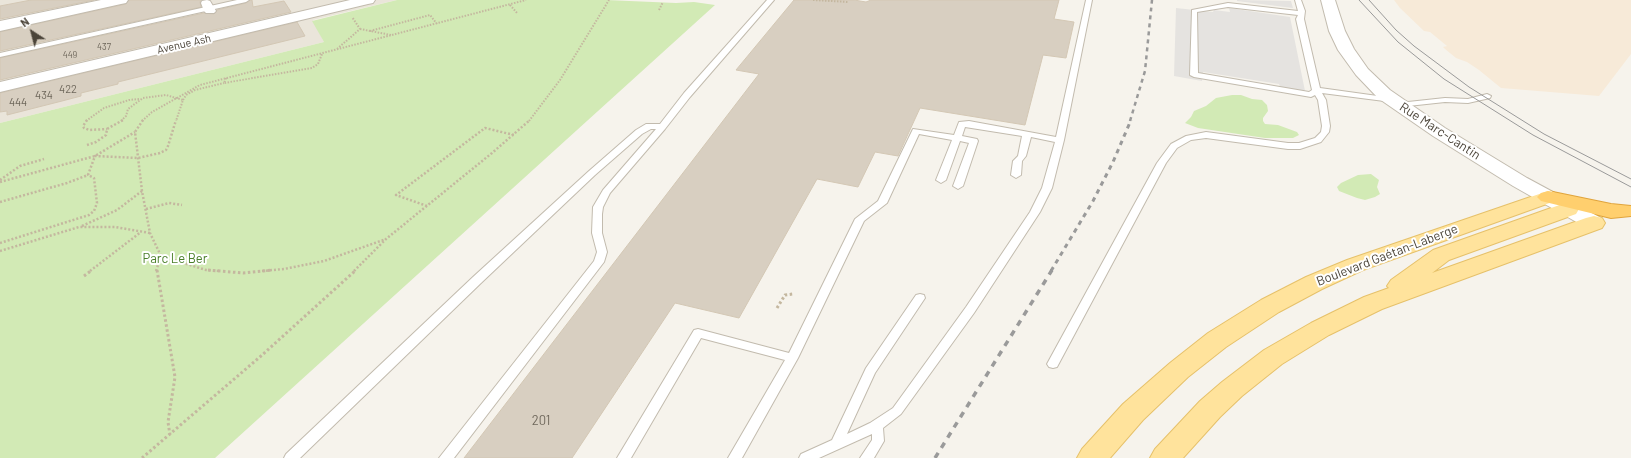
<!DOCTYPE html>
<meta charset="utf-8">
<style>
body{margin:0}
#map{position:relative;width:1631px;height:458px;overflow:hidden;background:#f6f3ec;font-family:Barlow,sans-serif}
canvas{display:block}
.north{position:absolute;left:12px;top:12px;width:40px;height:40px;-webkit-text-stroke:3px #fff;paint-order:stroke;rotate:324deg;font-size:11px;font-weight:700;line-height:16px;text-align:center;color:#4b4439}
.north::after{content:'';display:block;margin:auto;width:14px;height:18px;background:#4b4439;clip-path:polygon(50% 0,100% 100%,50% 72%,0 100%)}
</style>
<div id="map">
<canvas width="1631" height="458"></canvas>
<div class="north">N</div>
</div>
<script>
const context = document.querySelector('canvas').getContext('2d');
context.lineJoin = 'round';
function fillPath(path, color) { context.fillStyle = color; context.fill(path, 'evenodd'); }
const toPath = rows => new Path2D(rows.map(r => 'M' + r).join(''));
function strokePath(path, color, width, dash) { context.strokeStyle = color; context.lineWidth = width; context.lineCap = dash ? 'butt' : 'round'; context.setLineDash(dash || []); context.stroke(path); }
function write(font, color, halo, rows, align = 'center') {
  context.font = font + ' Barlow,sans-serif'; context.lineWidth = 4; context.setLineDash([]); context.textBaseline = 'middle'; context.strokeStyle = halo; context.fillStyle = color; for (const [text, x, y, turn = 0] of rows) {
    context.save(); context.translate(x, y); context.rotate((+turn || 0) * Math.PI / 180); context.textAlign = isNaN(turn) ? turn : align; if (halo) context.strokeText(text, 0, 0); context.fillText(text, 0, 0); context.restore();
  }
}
const residential = toPath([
 [0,0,397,0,313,20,324,42,0,123]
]);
const commercial = toPath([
 [1394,0,1631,0,1631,54,1599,96,1501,88,1479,70,1467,62,1456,58,1445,49,1443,47,1447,46,1430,32,1424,31,1400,8]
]);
const green = toPath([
 [397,0,606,0,676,3,694,2,715,5,215,458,0,458,0,123,324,42,312,21],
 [1232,95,1241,95,1252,99,1262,100,1267,105,1268,111,1263,118,1263,121,1265,124,1278,125,1297,132,1299,135,1293,138,1265,138,1198,128,1185,123,1191,117,1194,111,1206,106,1216,98],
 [1371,174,1379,180,1377,187,1380,194,1375,197,1365,200,1357,198,1339,191,1337,187,1341,183,1358,175]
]);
const parking = toPath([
 [1237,0,1291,1,1293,8,1237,1],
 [1176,8,1213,12,1214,10,1230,12,1229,8,1290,17,1305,91,1280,87,1279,84,1203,72,1202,81,1174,76]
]);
const building = toPath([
 [31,0,94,0,0,19,0,6,31,0],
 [129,0,201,0,200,2,201,7,0,51,0,32,126,4,129,0],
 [250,0,252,0,253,7,284,1,291,12,0,80,0,58,204,13,214,14,217,10,246,3,250,0],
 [794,0,854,0,866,2,871,0,1059,0,1054,19,1074,22,1066,58,1043,55,1025,125,920,108,898,156,875,152,858,187,817,179,739,318,675,303,572,458,464,458,759,74,736,70,794,0],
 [297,22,305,36,118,82,118,84,81,93,81,96,62,101,7,115,7,111,0,112,0,93,297,22]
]);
const pathFar2 = toPath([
 [813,0,848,2],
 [510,5,517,13],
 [659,10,663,2],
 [360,29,391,35],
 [370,31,430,15,437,24],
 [337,49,360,29,352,17],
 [226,78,224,83,312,68,318,64,322,54],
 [183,100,186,95,195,90,224,83],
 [86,121,104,108,129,100,139,99],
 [121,121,126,116,128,109,143,98,166,95,183,100,176,121],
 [142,121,152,112,200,85,526,0],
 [529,121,560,80,609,0]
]);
const pathFar1 = toPath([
 [87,120,83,126,84,128,89,130,107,129],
 [143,120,135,132,142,191,150,233,161,256,206,270,220,271],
 [87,145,96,142,106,135,107,129,123,120],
 [0,180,20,166,44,159],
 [0,182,95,156,135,132],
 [0,202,67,183,88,175],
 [427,206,396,195,485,128,514,135],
 [146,209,169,203,182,205],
 [82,226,117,210,142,191],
 [0,243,89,215,94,211,97,203,94,178,88,175,95,156,138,158,160,153,166,150,168,146,176,120],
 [0,251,79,227,115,227,150,233],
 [90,271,141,232],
 [156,271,161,256],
 [262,271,284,269,324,261,386,239],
 [354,271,386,239,492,153,530,120]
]);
const path = toPath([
 [157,270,175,377,168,422,170,435],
 [208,270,243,273,272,270],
 [84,276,92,270],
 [777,308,785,295,793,294],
 [142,458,261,356,356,270]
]);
const service = toPath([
 [237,0,249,0,246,2,0,57,0,53,237,0],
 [767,0,774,0,690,97,665,129,610,193,603,207,602,214,602,233,607,252,604,262,454,458,439,458,594,261,597,252,592,233,593,207,603,190,656,129,651,129,642,134,595,175,481,283,300,458,284,458,286,454,473,277,589,171,636,130,646,124,660,124,684,93,767,0],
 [1086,0,1092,0,1064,140,1052,188,1040,212,974,313,901,414,883,428,884,441,874,458,860,458,872,440,872,434,819,458,799,458,801,454,832,440,866,368,916,295,920,294,924,295,925,298,875,373,847,434,870,423,893,408,966,307,1030,212,1042,188,1055,142,1031,137,1026,156,1022,161,1021,175,1016,178,1011,175,1013,161,1018,156,1022,136,965,127,962,136,977,139,978,141,963,186,958,189,953,186,969,143,960,141,946,180,941,183,936,180,952,140,919,134,887,203,864,221,798,358,742,458,728,458,785,360,701,338,631,458,617,458,694,330,698,329,789,353,855,219,878,201,913,129,954,135,959,122,969,121,1056,137,1086,0],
 [1295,0,1301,0,1305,11,1304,19,1320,88,1392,98,1408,102,1445,98,1468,99,1487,94,1491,96,1490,98,1468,103,1445,102,1408,106,1392,102,1322,93,1326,100,1330,126,1329,132,1321,142,1300,149,1288,149,1206,138,1191,140,1177,148,1166,163,1057,367,1053,368,1049,367,1047,364,1157,163,1171,144,1186,136,1206,132,1288,143,1299,143,1315,138,1321,132,1322,126,1318,100,1315,95,1311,97,1194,77,1190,75,1192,10,1228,3,1298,11,1295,0],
 [1228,7,1298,15,1296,19,1312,90,1309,92,1198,73,1197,12,1228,7]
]);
const pedestrian = toPath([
 [207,0,210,1,216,11,214,13,206,13,204,11,201,3,202,1,207,0]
]);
const minor = toPath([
 [101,0,128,0,126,3,121,4,0,31,0,21,101,0],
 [350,0,375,0,373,3,368,4,0,92,0,82,350,0],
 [1321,0,1335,0,1345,31,1354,49,1368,69,1390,90,1445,128,1527,178,1601,218,1604,223,1601,228,1594,229,1587,228,1513,186,1433,136,1378,98,1356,75,1338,50,1329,31,1321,0]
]);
const primary = toPath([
 [1548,191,1555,193,1559,197,1555,201,1363,270,1322,289,1279,312,1226,347,1188,377,1143,420,1110,458,1077,458,1082,449,1123,404,1170,363,1208,333,1261,300,1306,277,1347,260,1548,191],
 [1568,202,1576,204,1579,209,1576,214,1449,260,1432,273,1586,218,1594,216,1602,218,1605,223,1602,228,1382,309,1329,335,1282,364,1242,396,1220,417,1183,458,1150,458,1155,449,1200,401,1222,382,1264,350,1311,323,1364,297,1389,288,1387,286,1391,280,1433,250,1568,202]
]);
const motorway = toPath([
 [1548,191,1611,204,1631,206,1631,216,1611,218,1541,201,1537,197,1541,193,1548,191]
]);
const tram = toPath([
 [1359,0,1398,42,1444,79,1533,135,1631,187],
 [1369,0,1396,30,1414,46,1469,87,1544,134,1631,179]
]);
const railFar2 = toPath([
 [1130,121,1145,71,1152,0]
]);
const railFar1 = toPath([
 [1051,271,1093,201,1113,162,1131,120]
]);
const rail = toPath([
 [935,458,1052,270]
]);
const farNumbernames = [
 ["437",104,47],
 ["449",70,55]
];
const farStreetnames = [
 ["Avenue Ash",184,44,-13]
];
const numberNames = [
 ["422",68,89],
 ["434",44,95],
 ["444",18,102]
];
const streetNames = [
 ["Rue Marc-Cantin",1440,131,33],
 ["Boulevard Gaétan-Laberge",1387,255,-21]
];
const parkNames = [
 ["Parc Le Ber",175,259]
];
const nearNumbernames = [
 ["201",541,421]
];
fillPath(residential, '#eae5da');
fillPath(commercial, '#f7ead8');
fillPath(green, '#d2eab5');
fillPath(parking, '#e5e3e0');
fillPath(building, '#d8cfc1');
strokePath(building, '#d3c7b4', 1);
strokePath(service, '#c2bbae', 2);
strokePath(pedestrian, '#c2bbae', 2);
strokePath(minor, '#c2bbae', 2);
strokePath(primary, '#e6c16a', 2);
strokePath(motorway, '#e0a43c', 2);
strokePath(pathFar2, '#c4b79f', 2, [1.5, 1.5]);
strokePath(pathFar1, '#c4b79f', 2.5, [2, 2]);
strokePath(path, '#c4b79f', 3, [2.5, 2.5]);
fillPath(service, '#fff');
fillPath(pedestrian, '#fff');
fillPath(minor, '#fff');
fillPath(primary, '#ffe39c');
fillPath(motorway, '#ffcf6e');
strokePath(tram, '#9a9a9a', 1);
strokePath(railFar2, '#9a9a9a', 2.5, [4, 4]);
strokePath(railFar1, '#9a9a9a', 3, [4.5, 4.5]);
strokePath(rail, '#9a9a9a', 3.5, [6, 6]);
write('9px', '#6e675b', null, farNumbernames);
write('11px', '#4b4439', '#fff', farStreetnames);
write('11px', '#6e675b', null, numberNames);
write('13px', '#4b4439', '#fff', streetNames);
write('13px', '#4a7f2a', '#fff', parkNames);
write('13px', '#6e675b', null, nearNumbernames);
</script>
